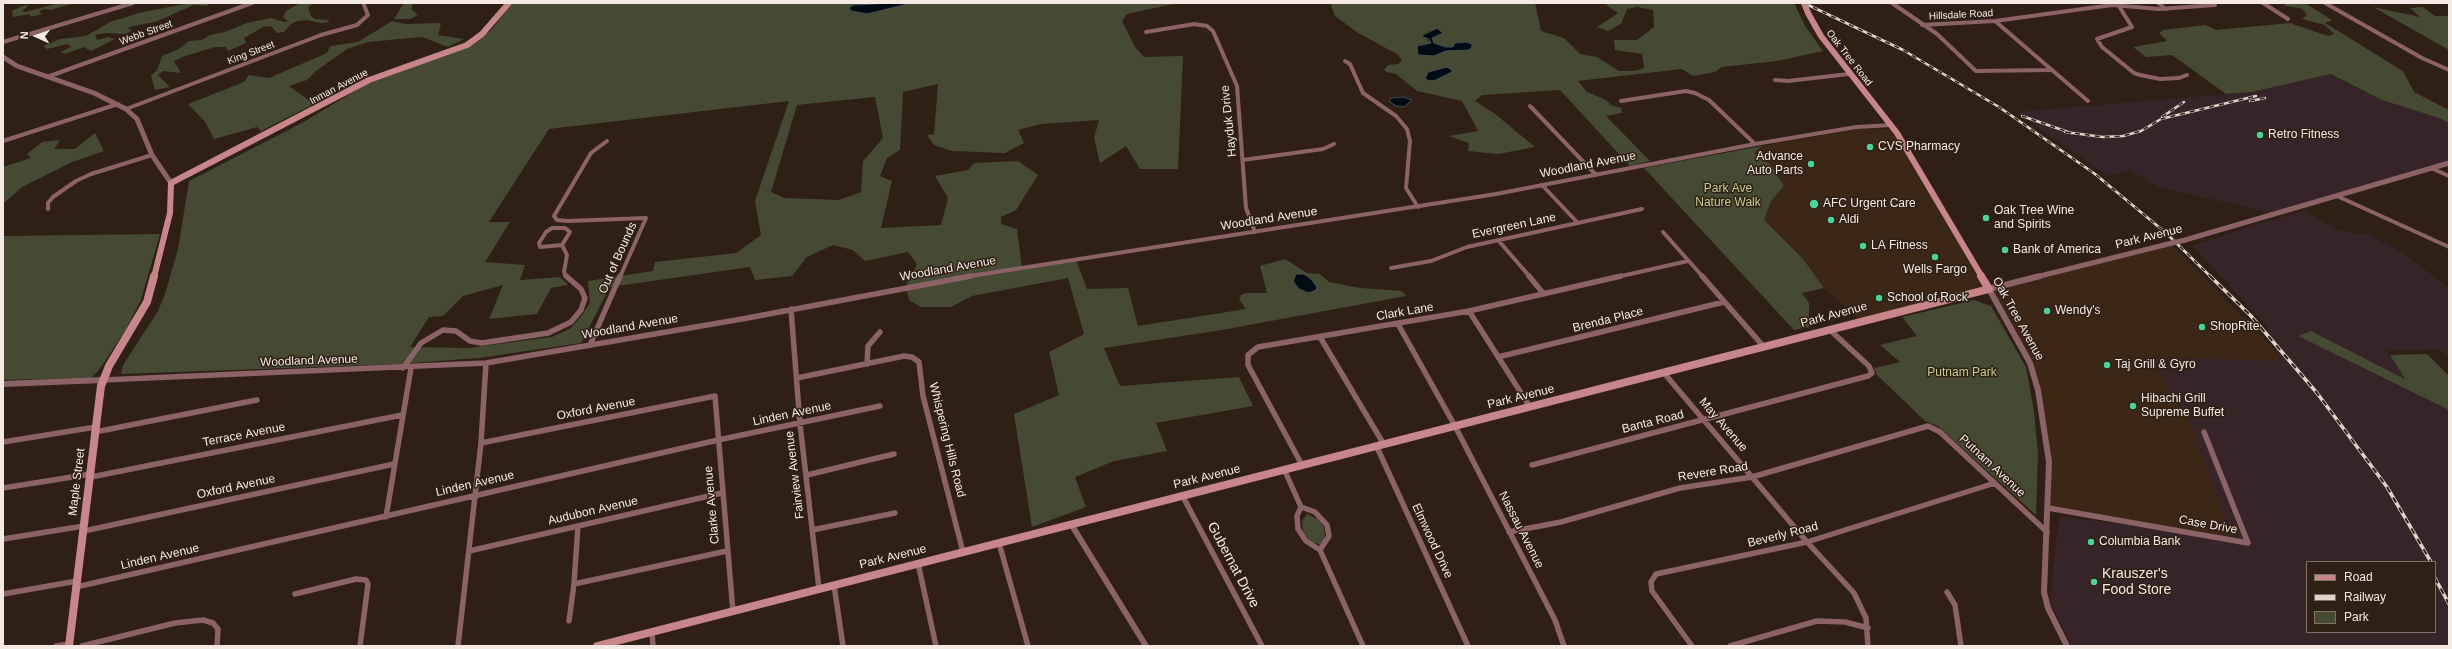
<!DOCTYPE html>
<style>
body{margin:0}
#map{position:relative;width:2452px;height:649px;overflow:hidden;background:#2f1f14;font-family:Arial,sans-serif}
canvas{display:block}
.frame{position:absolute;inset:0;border:4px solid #f5eae3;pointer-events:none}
.legend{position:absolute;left:2306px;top:561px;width:130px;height:72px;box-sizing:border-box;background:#2f1f14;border:1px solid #7e7067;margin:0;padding:5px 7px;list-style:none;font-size:12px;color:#f5eae3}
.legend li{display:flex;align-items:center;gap:8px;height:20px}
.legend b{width:20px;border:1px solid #7e7067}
.north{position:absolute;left:16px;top:16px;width:40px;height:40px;-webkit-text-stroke:3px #2f1f14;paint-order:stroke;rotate:273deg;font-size:11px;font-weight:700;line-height:16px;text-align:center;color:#f5eae3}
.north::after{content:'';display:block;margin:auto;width:14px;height:18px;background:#f5eae3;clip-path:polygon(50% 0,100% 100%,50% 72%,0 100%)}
</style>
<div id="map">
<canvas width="2452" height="649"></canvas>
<div class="frame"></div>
<ul class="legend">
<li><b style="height:5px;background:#c6868a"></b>Road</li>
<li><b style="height:5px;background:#ded3cb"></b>Railway</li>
<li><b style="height:11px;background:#464a32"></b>Park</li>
</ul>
<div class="north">N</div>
</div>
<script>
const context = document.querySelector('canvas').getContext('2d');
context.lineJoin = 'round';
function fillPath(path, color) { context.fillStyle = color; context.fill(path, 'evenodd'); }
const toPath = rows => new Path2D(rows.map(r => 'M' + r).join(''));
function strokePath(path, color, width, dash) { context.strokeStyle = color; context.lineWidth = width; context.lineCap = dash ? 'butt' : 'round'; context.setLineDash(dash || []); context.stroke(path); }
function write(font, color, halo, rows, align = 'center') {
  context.font = font + ' Arial,sans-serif'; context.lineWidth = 3; context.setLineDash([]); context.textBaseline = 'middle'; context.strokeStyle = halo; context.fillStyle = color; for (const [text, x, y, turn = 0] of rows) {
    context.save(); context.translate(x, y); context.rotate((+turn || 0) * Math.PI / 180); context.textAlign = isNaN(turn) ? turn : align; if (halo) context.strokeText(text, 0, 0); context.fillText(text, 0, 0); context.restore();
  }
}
const built = toPath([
 [1865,128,1895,130,1989,289,2171,244,2274,349,2280,361,2150,358,2190,422,2233,540,2048,508,2049,462,2035,376,1989,289,1860,321,1824,288,1803,259,1764,220,1771,201,1784,186,1754,153,1762,146]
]);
const industrial = toPath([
 [2331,74,2382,100,2439,118,2449,123,2449,163,2275,214,2156,186,2130,170,2107,176,2016,112,2252,92],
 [2304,211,2340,231,2369,235,2405,254,2449,288,2449,357,2439,349,2386,350,2406,379,2311,331,2298,336,2449,410,2449,646,2072,646,2050,603,2059,516,2233,540,2190,422,2150,357,2280,361,2266,325,2193,246,2254,225],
 [2307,562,2435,562,2435,632,2307,632]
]);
const green = toPath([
 [46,3,74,3,51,10,45,9,39,11,42,14,31,17,30,14,13,17,12,11,22,6,29,5,22,11,25,12,56,4],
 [189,3,210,3,207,6,194,5,155,22,133,26,127,28,132,30,126,34,105,33,95,35,97,40,108,37,115,39,91,51,84,47,65,54,61,52,71,47,68,44,47,49,43,46,60,39,86,36,110,22,139,13],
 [300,3,314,3,308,7,311,16,315,19,327,20,330,22,320,23,307,20,297,21,291,24,284,32,277,33,271,26,263,27,244,38,246,43,228,51,226,47,215,47,185,56,174,61,181,73,163,71,158,75,170,87,155,90,151,76,157,70,162,56,179,49,189,41,202,40,210,35,225,32,247,23,271,18,284,22,288,21,283,17,286,11],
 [404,3,413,3,411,9,418,15,410,19,394,19],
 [513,3,1178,3,1127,14,1122,21,1135,47,1144,57,1183,56,1178,169,1140,169,1126,146,1100,163,1094,138,1099,120,1041,124,1018,130,1024,143,1005,153,952,151,934,145,927,135,934,134,938,84,903,92,900,150,887,158,880,176,892,181,881,228,941,225,948,198,935,176,968,170,974,163,1018,161,1038,175,1016,210,1001,217,1001,224,1017,229,1022,268,1076,260,1087,289,1128,288,1138,326,1246,309,1239,299,1241,295,1246,293,1267,293,1260,266,1285,259,1307,273,1320,274,1329,282,1360,288,1402,291,1406,296,1222,330,1104,348,1120,386,1239,377,1253,406,1156,423,1167,451,1114,461,1075,477,1086,507,1032,527,1014,414,1059,395,1049,352,1084,334,1068,278,972,296,951,307,921,307,909,300,906,286,917,264,908,252,865,261,853,250,833,245,807,257,792,276,755,280,750,267,610,287,581,343,479,358,398,364,121,374,123,365,158,311,165,294,178,249,189,181,302,123,368,83,471,45,491,30],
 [875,97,883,138,863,161,861,192,839,200,784,198,771,192,797,105],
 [789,101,755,201,761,235,736,253,655,262,653,271,588,281,590,303,582,315,571,328,552,337,468,348,410,347,429,317,443,316,463,296,503,285,489,319,537,314,551,288,568,285,560,277,520,280,525,265,485,262,510,222,489,222,549,129],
 [1330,3,1535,3,1541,31,1564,38,1580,54,1597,57,1619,71,1635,71,1644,68,1642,54,1615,50,1614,40,1637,40,1654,27,1653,10,1637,7,1627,9,1621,24,1608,31,1597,27,1618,13,1606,5,1610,3,1794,3,1805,26,1823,51,1777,61,1722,67,1715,72,1693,76,1682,69,1578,81,1587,92,1606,100,1611,105,1621,108,1622,113,1606,116,1650,161,1630,166,1560,90,1482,95,1475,101,1494,113,1535,147,1498,154,1468,151,1469,143,1449,136,1478,131,1462,101,1417,91,1396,74,1387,72,1384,70,1388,65,1398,64,1402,60,1397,54,1358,33,1335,16],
 [1431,30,1443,33,1431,38,1434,43,1440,46,1453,47,1455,43,1464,42,1472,47,1469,50,1446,51,1434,56,1421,56,1417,50,1418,45,1431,43,1422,35],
 [2285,3,2305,3,2332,20,2325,23,2403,71,2414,92,2449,110,2449,123,2439,118,2382,100,2331,74,2252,92,2226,94,2172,55,2146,57,2133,47,2167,41,2159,33,2163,30,2205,25,2216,30,2290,23,2328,36,2334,34,2325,25,2302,19,2307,15,2304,11,2300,8,2285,6],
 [2373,7,2420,17,2410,8,2423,7,2435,16,2449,16,2449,50],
 [392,21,405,24,441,23,438,35,464,39,448,47,422,37,368,42,347,49,316,71,307,80,289,86,314,104,261,131,257,127,214,139,205,122,188,104,244,82,249,75,269,78,327,53,330,46,358,42],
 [95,133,104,151,72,162,22,187,3,204,3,167,31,158,27,154,42,142,60,140,54,149,75,149],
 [1762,146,1754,153,1771,165,1784,186,1771,201,1764,220,1803,259,1824,288,1802,293,1809,303,1809,327,1794,330,1644,168],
 [160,234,141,300,125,331,99,370,91,378,3,380,3,236],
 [1974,300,1991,306,2026,367,2034,411,2038,453,2036,515,1938,426,1925,421,1877,375,1874,368,1900,362,1880,345,1917,336,1902,317],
 [2311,331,2405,379,2390,355,2427,354,2449,376,2449,410,2298,336],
 [1307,514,1319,520,1324,527,1325,538,1320,545,1310,541,1303,531,1302,521]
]);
const water = toPath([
 [894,3,912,3,867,14,851,11,849,8,853,5,894,3],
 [1437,28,1443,33,1432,38,1434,43,1446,47,1453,47,1455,43,1466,42,1472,44,1472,47,1469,50,1446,51,1434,56,1418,55,1417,46,1431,43,1429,39,1421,36,1437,28],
 [1447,67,1452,70,1452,72,1436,80,1430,81,1425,79,1428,72,1447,67],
 [1404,97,1412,100,1404,107,1396,106,1389,101,1391,98,1404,97],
 [1296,274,1304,274,1311,279,1317,287,1316,290,1309,293,1299,289,1293,281,1296,274]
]);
const minorFar1 = toPath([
 [1892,3,1937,34,1976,71,2051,70],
 [2158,3,2166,9],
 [2263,3,2288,19],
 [2325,3,2422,58,2449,70],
 [2119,6,2132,27,2097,39,2102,47,2134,73,2140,75,2160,79,2179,78,2187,75],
 [1995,21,2088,101],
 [1922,25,1995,21,2112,5,2159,9,2215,5],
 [1146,32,1194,24,1207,26,1213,31,1237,86,1246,208,1255,232],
 [3,42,133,3],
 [1345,61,1350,64,1363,93,1396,116,1407,129,1410,141,1406,188,1418,207],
 [47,77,252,3],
 [1775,80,1788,81,1849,74],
 [1621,101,1686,91,1695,93,1709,100,1755,144],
 [1530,106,1596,175],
 [126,109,321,35,357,25,368,15,364,5],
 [3,141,118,104],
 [607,141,591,153,554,216,557,220,568,221,646,218,620,277],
 [1243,160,1323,149,1334,144],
 [2431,168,2449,176],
 [1542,185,1577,222],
 [2337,196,2449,247],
 [48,209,48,203,53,197,76,181,91,174,152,155],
 [552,228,565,228,570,232,562,245,540,247,539,243,546,232,552,228],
 [1663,232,1703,277],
 [1498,240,1530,277],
 [562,245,567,255,564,272,567,277],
 [1391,268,1431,261,1467,247,1642,209],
 [964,277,1496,194,1755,144,1856,127,1892,125],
 [1617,277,1688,261]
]);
const minor = toPath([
 [1529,276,1543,293],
 [1702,276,1764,347],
 [791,309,800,424,819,589],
 [1469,311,1530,407],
 [1398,324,1455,426,1555,620,1564,646],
 [1320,337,1383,443],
 [590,345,620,276],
 [1498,357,1724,302],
 [867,364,868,346,880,332],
 [403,368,421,343,443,330,456,331,470,341,482,343,548,333,571,322,581,310,585,298,581,289,566,276],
 [1664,373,1807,542,1854,593,1866,618,1868,646],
 [797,378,904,356,912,357,919,362,923,396,963,552],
 [103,380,486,363,742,319,971,276],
 [95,432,257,400],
 [3,442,96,427],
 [481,443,715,396,733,612],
 [1376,445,1468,646],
 [1302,465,1248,365,1248,355,1258,347,1469,311,1621,276],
 [1532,465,1868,376,1872,373,1869,366,1830,330],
 [1284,469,1301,507],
 [807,475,894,454],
 [91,477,402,415],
 [3,488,91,474],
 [1182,495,1262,646],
 [1301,507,1297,516,1298,529,1306,541,1320,550,1363,646],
 [1301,507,1315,512,1327,525,1329,536,1320,550],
 [2048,508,2248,543,2204,432],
 [386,517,411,368],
 [578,526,574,584,727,551],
 [812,530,895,513],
 [84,531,394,464],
 [1509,532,1561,522,1680,488,1752,477,1928,426,1940,432,2047,532],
 [3,539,84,526],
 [999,543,1028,646],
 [469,551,722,493],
 [918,563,936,646],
 [834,585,843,646],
 [76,587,718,440,880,406],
 [1947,592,1955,605,1961,646],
 [3,594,77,581],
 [295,594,356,579,366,580,368,584,360,646],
 [569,621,574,584],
 [652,632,653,646],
 [56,646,70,644],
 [82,646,175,623,203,620,213,623,218,629,217,646],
 [458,646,481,443,486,363],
 [1692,646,1652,591,1651,582,1656,574,1807,542,1995,483],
 [1730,646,1817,621,1845,622,1868,628]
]);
const tertiaryFar1 = toPath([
 [3,57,17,66,94,93,126,109,137,119,152,155,171,183],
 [2185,240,2449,163],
 [2036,277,2164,245]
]);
const tertiary = toPath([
 [2040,276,1989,289,2030,363,2038,390,2049,462,2044,592,2048,608,2067,646],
 [3,384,103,380],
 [1071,524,1146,646]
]);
const secondaryFar1 = toPath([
 [1808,13,1821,36,1897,133,1982,277],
 [154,277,170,213,171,183,369,80,467,45,482,34,509,3]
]);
const secondary = toPath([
 [69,646,101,386,109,366,147,302,154,276],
 [597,646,1989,289,1981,276]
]);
const railFar1 = toPath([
 [1804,3,1903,50,1999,107,2095,174,2166,233,2211,277],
 [2250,101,2265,98],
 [2022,116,2071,133],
 [2162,117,2184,102],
 [2065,132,2103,137,2123,136,2141,131,2161,119,2256,96]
]);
const rail = toPath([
 [2210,276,2251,316,2317,393,2387,487,2431,562],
 [2435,578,2449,604]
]);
const tertiaryBridge = toPath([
 [2164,245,2185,240]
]);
const secondaryBridge = toPath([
 [1804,3,1808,13]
]);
const markers = [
 [2260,135,4,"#49d49c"],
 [1870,147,4,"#49d49c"],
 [1811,164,4,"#49d49c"],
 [1814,204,5,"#49d49c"],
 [1986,218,4,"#49d49c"],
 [1831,220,4,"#49d49c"],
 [1863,246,4,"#49d49c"],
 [2005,250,4,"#49d49c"],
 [1935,257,4,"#49d49c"],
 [1879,298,4,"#49d49c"],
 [2047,311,4,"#49d49c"],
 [2202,327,4,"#49d49c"],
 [2107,365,4,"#49d49c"],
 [2133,406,4,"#49d49c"],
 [2091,542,4,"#49d49c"],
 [2094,582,4,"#49d49c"]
];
const farStreetnames = [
 ["Hillsdale Road",1961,15,-3],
 ["Webb Street",146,33,-20],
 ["King Street",251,53,-21],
 ["Oak Tree Road",1849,58,52],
 ["Inman Avenue",339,87,-28]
];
const streetNames = [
 ["Hayduk Drive",1229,121,-96],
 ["Woodland Avenue",1588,165,-11],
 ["Woodland Avenue",1269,219,-9],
 ["Evergreen Lane",1514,226,-12],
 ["Park Avenue",2149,237,-14],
 ["Out of Bounds",618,258,-66],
 ["Woodland Avenue",948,269,-10],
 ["Clark Lane",1405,312,-10],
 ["Park Avenue",1834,315,-15],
 ["Oak Tree Avenue",2018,319,61],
 ["Brenda Place",1608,320,-14],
 ["Woodland Avenue",630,327,-10],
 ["Woodland Avenue",309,361,-2],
 ["Park Avenue",1521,397,-14],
 ["Oxford Avenue",596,409,-11],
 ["Linden Avenue",792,414,-12],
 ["Banta Road",1653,422,-14],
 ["May Avenue",1723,425,49],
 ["Terrace Avenue",244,435,-11],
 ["Whispering Hills Road",947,440,76],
 ["Putnam Avenue",1992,466,43],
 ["Revere Road",1713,472,-9],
 ["Fairview Avenue",795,475,-97],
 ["Park Avenue",1207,477,-14],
 ["Maple Street",77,482,-83],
 ["Linden Avenue",475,484,-13],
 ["Oxford Avenue",236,487,-12],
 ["Clarke Avenue",712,505,-95],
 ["Audubon Avenue",593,511,-13],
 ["Case Drive",2208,525,10],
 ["Nassau Avenue",1521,530,63],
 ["Beverly Road",1783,535,-14],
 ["Elmwood Drive",1432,541,65],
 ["Linden Avenue",160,557,-13],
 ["Park Avenue",893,557,-14]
];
const poiNames = [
 ["Retro Fitness",2268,135],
 ["CVS Pharmacy",1878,147],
 ["Advance",1803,157,"right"],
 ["Auto Parts",1803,171,"right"],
 ["AFC Urgent Care",1823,204],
 ["Oak Tree Wine",1994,211],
 ["and Spirits",1994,225],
 ["Aldi",1839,220],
 ["LA Fitness",1871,246],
 ["Bank of America",2013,250],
 ["Wells Fargo",1935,270,"center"],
 ["School of Rock",1887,298],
 ["Wendy's",2055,311],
 ["ShopRite",2210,327],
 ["Taj Grill & Gyro",2115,365],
 ["Hibachi Grill",2141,399],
 ["Supreme Buffet",2141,413],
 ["Columbia Bank",2099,542]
];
const parkNames = [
 ["Park Ave",1728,189],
 ["Nature Walk",1728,203],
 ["Putnam Park",1962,373]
];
const nearStreetnames = [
 ["Gubernat Drive",1233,565,62]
];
const nearPoinames = [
 ["Krauszer's",2102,574],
 ["Food Store",2102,590]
];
fillPath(built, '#3c2717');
fillPath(industrial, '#372429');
fillPath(green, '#464a32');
fillPath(water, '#000c15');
strokePath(water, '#4a4f53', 1);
strokePath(minorFar1, '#8b6265', 4);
strokePath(minor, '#8b6265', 5.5);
strokePath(tertiaryFar1, '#8b6265', 5);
strokePath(tertiary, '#8b6265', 6);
strokePath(secondaryFar1, '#c6868a', 6);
strokePath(secondary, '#c6868a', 8);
strokePath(railFar1, '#ded3cb', 2.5);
strokePath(rail, '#ded3cb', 3.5);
strokePath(railFar1, '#2f1f14', 1.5, [5]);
strokePath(rail, '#2f1f14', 2, [6]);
strokePath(tertiaryBridge, '#8b6265', 5);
strokePath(secondaryBridge, '#c6868a', 6);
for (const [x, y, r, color] of markers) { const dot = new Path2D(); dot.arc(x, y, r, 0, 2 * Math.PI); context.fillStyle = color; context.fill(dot); strokePath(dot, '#2f1f14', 1.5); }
write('10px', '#f5eae3', '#2f1f14', farStreetnames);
write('12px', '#f5eae3', '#2f1f14', streetNames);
write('12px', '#f5eae3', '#2f1f14', poiNames, 'left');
write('12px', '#c6d18f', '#2f1f14', parkNames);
write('14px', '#f5eae3', '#2f1f14', nearStreetnames);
write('14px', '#f5eae3', '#2f1f14', nearPoinames, 'left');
</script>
